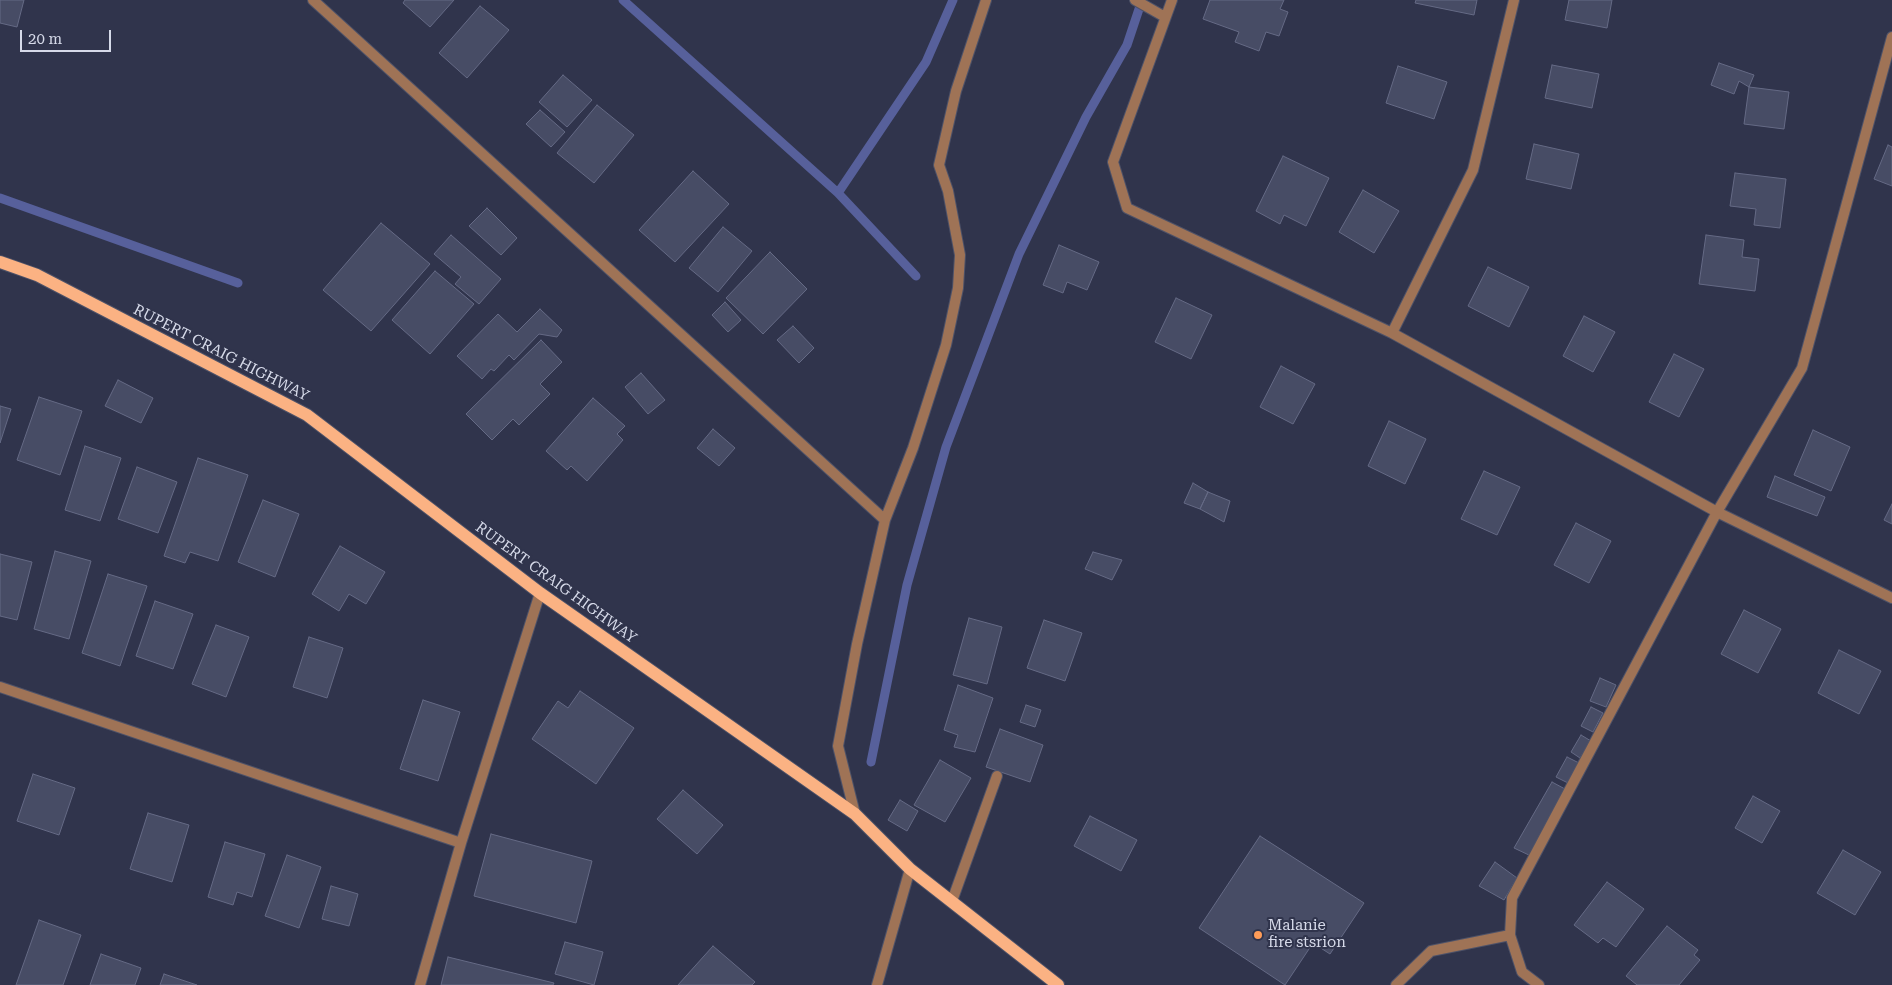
<!DOCTYPE html>
<style>
body{margin:0}
#map{position:relative;width:1892px;height:985px;overflow:hidden;background:#30344c;font-family:"Roboto Serif",serif}
canvas{display:block}
.scale{position:absolute;left:20px;top:30px;width:91px;height:22px;box-sizing:border-box;border:2px solid #d6dae9;border-top:0;padding-left:6px;font-size:15px;line-height:18px;white-space:nowrap;color:#d6dae9;-webkit-text-stroke:4px #30344c;paint-order:stroke}
</style>
<div id="map">
<canvas width="1892" height="985"></canvas>
<div class="scale">20 m</div>
</div>
<script>
const context = document.querySelector('canvas').getContext('2d');
context.lineJoin = 'round';
const toPath = rows => new Path2D(rows.map(r => 'M' + r).join(''));
function strokePath(path, color, width, dash) { context.strokeStyle = color; context.lineWidth = width; context.lineCap = dash ? 'butt' : 'round'; context.setLineDash(dash || []); context.stroke(path); }
function fillPath(path, color) { context.fillStyle = color; context.fill(path, 'evenodd'); }
function write(font, color, halo, rows, align = 'center') {
  context.font = font + ' "Roboto Serif",serif'; context.lineWidth = 4; context.setLineDash([]); context.textBaseline = 'middle'; context.strokeStyle = halo; context.fillStyle = color; for (const [text, x, y, turn = 0] of rows) {
    context.save(); context.translate(x, y); context.rotate((+turn || 0) * Math.PI / 180); context.textAlign = isNaN(turn) ? turn : align; if (halo) context.strokeText(text, 0, 0); context.fillText(text, 0, 0); context.restore();
  }
}
const stream = toPath([
 [623,0,838,193,916,276],
 [838,193,926,62,953,0],
 [0,198,238,283],
 [871,762,907,585,946,447,1019,254,1086,117,1127,45,1142,0]
]);
const building = toPath([
 [0,0,24,0,17,27,0,23,0,0],
 [405,0,454,0,430,27,403,3,405,0],
 [1210,0,1284,0,1280,9,1288,12,1279,36,1266,32,1259,51,1235,42,1239,32,1203,19,1210,0],
 [1416,0,1477,0,1474,15,1415,3,1416,0],
 [1569,0,1612,0,1607,28,1565,20,1569,0],
 [480,6,509,30,467,78,439,53,480,6],
 [1719,63,1754,75,1749,87,1739,81,1734,94,1711,85,1719,63],
 [1552,65,1599,74,1592,108,1545,98,1552,65],
 [1398,66,1447,82,1434,119,1386,103,1398,66],
 [563,75,592,100,567,127,539,102,563,75],
 [1749,87,1789,92,1784,129,1744,124,1749,87],
 [597,105,634,135,594,183,557,153,597,105],
 [540,110,565,132,551,147,526,124,540,110],
 [1534,144,1579,154,1571,189,1526,179,1534,144],
 [1888,145,1892,147,1892,186,1874,179,1888,145],
 [1283,156,1329,178,1306,226,1284,215,1280,224,1256,211,1283,156],
 [693,171,729,204,675,262,639,230,693,171],
 [1735,173,1786,179,1780,228,1754,225,1756,209,1730,206,1735,173],
 [1363,190,1399,211,1374,253,1339,232,1363,190],
 [487,208,517,238,501,255,469,226,487,208],
 [381,223,430,264,371,331,323,290,381,223],
 [723,227,752,251,718,292,689,268,723,227],
 [451,235,501,279,479,304,455,284,461,277,434,254,451,235],
 [1706,235,1744,240,1742,257,1759,259,1755,291,1699,284,1706,235],
 [1059,245,1099,262,1087,290,1067,282,1063,293,1043,285,1059,245],
 [770,252,807,289,763,334,726,298,770,252],
 [1488,267,1529,287,1509,327,1468,306,1488,267],
 [435,271,474,304,430,354,392,320,435,271],
 [1176,298,1212,315,1191,359,1155,342,1176,298],
 [725,302,741,320,728,332,712,315,725,302],
 [540,309,562,330,557,337,539,334,514,360,509,355,494,371,491,369,482,379,457,356,498,314,517,332,540,309],
 [1584,316,1615,332,1593,372,1563,356,1584,316],
 [793,326,814,348,799,363,777,340,793,326],
 [541,340,562,362,540,384,550,394,519,425,513,419,492,440,466,414,541,340],
 [1674,354,1704,369,1679,417,1649,402,1674,354],
 [1281,366,1315,384,1293,424,1260,407,1281,366],
 [641,373,665,400,648,414,625,387,641,373],
 [118,380,153,398,141,423,105,406,118,380],
 [39,397,82,411,60,475,17,460,39,397],
 [593,398,625,426,617,434,623,440,587,481,571,466,567,470,546,451,593,398],
 [0,406,11,409,0,443,0,406],
 [1389,421,1426,439,1405,484,1368,466,1389,421],
 [713,429,735,448,719,466,697,448,713,429],
 [1813,430,1850,447,1831,491,1794,475,1813,430],
 [85,446,121,458,100,521,65,510,85,446],
 [198,458,248,475,218,561,190,552,185,563,164,556,198,458],
 [137,467,177,482,158,533,118,519,137,467],
 [1484,471,1520,487,1497,535,1461,519,1484,471],
 [1775,476,1825,497,1817,516,1767,497,1775,476],
 [1193,483,1208,492,1200,509,1184,503,1193,483],
 [1208,492,1230,501,1224,522,1200,509,1208,492],
 [263,500,299,514,275,577,238,562,263,500],
 [1892,504,1892,524,1884,520,1892,504],
 [1576,523,1611,541,1589,583,1554,565,1576,523],
 [340,546,385,572,366,604,349,594,339,611,312,594,340,546],
 [55,551,91,561,69,639,34,629,55,551],
 [1093,552,1122,560,1112,580,1085,569,1093,552],
 [0,554,32,562,17,620,0,616,0,554],
 [108,574,147,586,120,666,82,653,108,574],
 [155,601,193,614,173,669,136,656,155,601],
 [1744,610,1781,629,1758,673,1721,654,1744,610],
 [969,618,1002,627,987,684,953,675,969,618],
 [1044,620,1082,633,1065,681,1027,668,1044,620],
 [216,625,249,637,226,697,192,684,216,625],
 [309,637,343,648,327,698,293,687,309,637],
 [1839,650,1881,671,1859,714,1818,693,1839,650],
 [1600,678,1616,685,1606,707,1590,701,1600,678],
 [958,685,993,698,975,752,954,747,958,735,944,730,958,685],
 [580,691,634,728,596,784,532,739,558,701,568,708,580,691],
 [423,700,460,712,438,781,400,769,423,700],
 [1026,705,1041,710,1035,727,1020,722,1026,705],
 [1591,707,1603,713,1593,732,1581,726,1591,707],
 [1000,729,1043,745,1030,782,986,767,1000,729],
 [1581,735,1591,741,1580,758,1571,752,1581,735],
 [1567,757,1579,763,1568,783,1556,777,1567,757],
 [940,760,971,778,945,822,914,805,940,760],
 [33,774,75,788,59,835,17,821,33,774],
 [1552,782,1565,789,1531,856,1514,848,1552,782],
 [683,790,723,825,697,854,657,819,683,790],
 [1753,796,1780,811,1762,843,1735,828,1753,796],
 [900,800,918,811,907,831,888,820,900,800],
 [148,813,189,825,172,882,130,869,148,813],
 [1090,816,1137,840,1121,871,1074,846,1090,816],
 [491,834,592,861,576,923,474,896,491,834],
 [1260,836,1364,903,1330,954,1313,943,1285,985,1199,928,1260,836],
 [225,842,265,854,252,897,237,892,233,905,208,897,225,842],
 [1843,850,1881,872,1855,915,1817,893,1843,850],
 [287,855,321,867,299,928,265,916,287,855],
 [1495,862,1517,878,1504,900,1479,886,1495,862],
 [1607,882,1644,909,1616,947,1603,938,1598,943,1574,925,1607,882],
 [331,886,358,894,349,926,322,919,331,886],
 [39,920,81,935,63,985,16,985,39,920],
 [1667,926,1698,950,1694,955,1700,960,1679,985,1637,985,1626,976,1667,926],
 [565,942,603,952,594,985,555,974,565,942],
 [713,946,755,982,752,985,678,985,713,946],
 [101,954,141,968,135,985,90,985,101,954],
 [448,957,554,983,553,985,441,985,448,957],
 [164,974,197,985,160,985,164,974]
]);
const lane = toPath([
 [952,901,997,776]
]);
const street = toPath([
 [313,0,885,520],
 [1135,0,1165,17],
 [1172,0,1113,162,1127,208,1392,333,1717,512,1892,598],
 [1392,333,1473,170,1514,0],
 [0,687,461,843],
 [855,814,838,746,857,644,885,520,913,448,946,345,958,288,960,255,948,191,939,165,956,91,986,0],
 [420,985,461,843,540,593],
 [877,985,910,869],
 [1396,985,1431,951,1510,935],
 [1539,985,1522,972,1510,935,1512,898,1717,512,1802,368,1892,37]
]);
const primary = toPath([
 [0,262,37,275,307,415,540,593,855,814,910,869,1058,985]
]);
const markers = [
 [1258,935,5,"#fe9c58"]
];
const streetNames = [
 ["RUPERT CRAIG HIGHWAY",221,353,27],
 ["RUPERT CRAIG HIGHWAY",556,583,36]
];
const poiNames = [
 ["Malanie",1268,926],
 ["fire stsrion",1268,943]
];
strokePath(stream, '#57609b', 9);
fillPath(building, '#474c65');
strokePath(building, '#656a85', 1);
strokePath(lane, '#4e5268', 12);
strokePath(street, '#4e5268', 12);
strokePath(primary, '#4e5268', 14);
strokePath(lane, '#9f7356', 10);
strokePath(street, '#9f7356', 10);
strokePath(primary, '#fbb283', 12);
for (const [x, y, r, color] of markers) { const dot = new Path2D(); dot.arc(x, y, r, 0, 2 * Math.PI); context.fillStyle = color; context.fill(dot); strokePath(dot, '#30344c', 2); }
write('15px', '#d6dae9', '#30344c', streetNames);
write('15px', '#d6dae9', '#30344c', poiNames, 'left');
</script>
